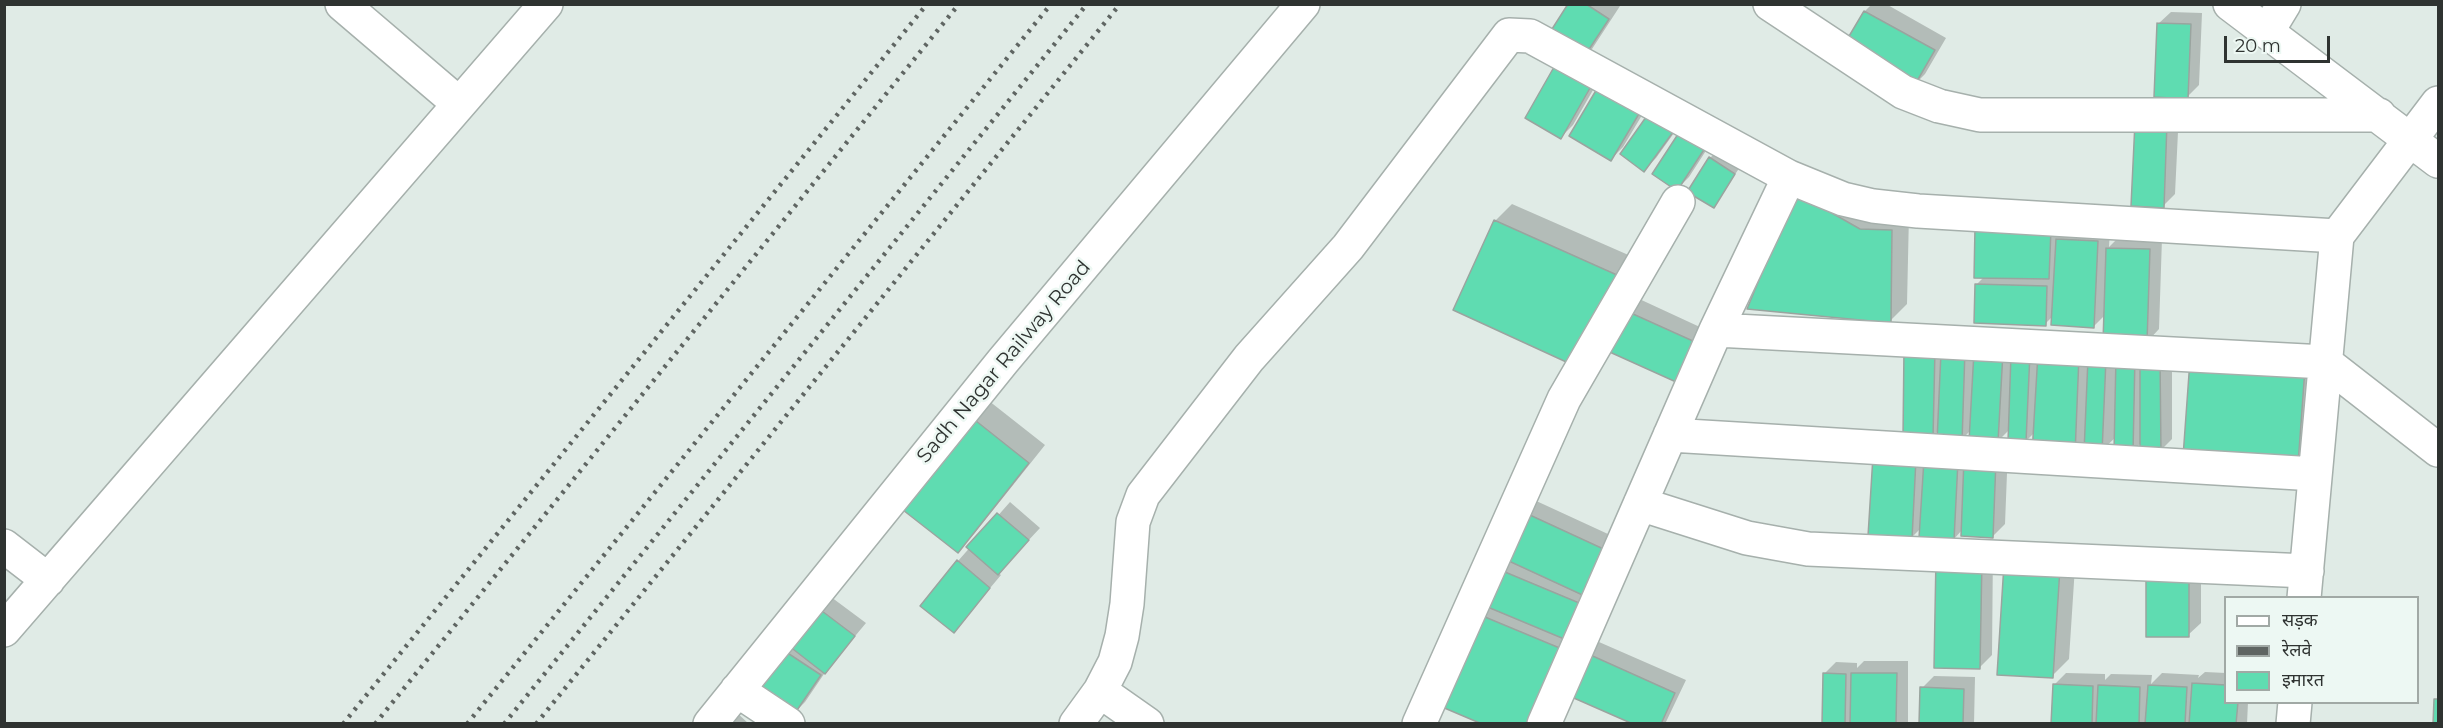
<!DOCTYPE html>
<meta charset="utf-8">
<style>
body{margin:0}
#map{position:relative;width:2443px;height:728px;overflow:hidden;background:#e0ebe6;font-family:Montserrat,"Noto Sans Devanagari",sans-serif}
canvas{display:block}
.frame{position:absolute;inset:0;border:6px solid #2f3331;pointer-events:none}
.legend{position:absolute;left:2224px;top:596px;width:195px;height:108px;box-sizing:border-box;background:#edf8f3;border:2px solid #a1a9a5;margin:0;padding:8px 10px;list-style:none;font-size:18px;color:#2f3331}
.legend li{display:flex;align-items:center;gap:12px;height:30px}
.legend b{width:30px;border:2px solid #a1a9a5}
.scale{position:absolute;left:2224px;top:36px;width:106px;height:27px;box-sizing:border-box;border:3px solid #2f3331;border-top:0;padding-left:8px;font-size:18px;line-height:21px;white-space:nowrap;color:#2f3331;-webkit-text-stroke:4px #edf8f3;paint-order:stroke}
</style>
<div id="map">
<canvas width="2443" height="728"></canvas>
<div class="frame"></div>
<ul class="legend">
<li><b style="height:8px;background:#fff"></b>सड़क</li>
<li><b style="height:8px;background:#5f6562"></b>रेलवे</li>
<li><b style="height:16px;background:#5fdcb1"></b>इमारत</li>
</ul>
<div class="scale">20 m</div>
</div>
<script>
const context = document.querySelector('canvas').getContext('2d');
context.lineJoin = 'round';
function fillPath(path, color) { context.fillStyle = color; context.fill(path, 'evenodd'); }
const toPath = rows => new Path2D(rows.map(r => 'M' + r).join(''));
function strokePath(path, color, width, dash) { context.strokeStyle = color; context.lineWidth = width; context.lineCap = dash ? 'butt' : 'round'; context.setLineDash(dash || []); context.stroke(path); }
function write(font, color, halo, rows, align = 'center') {
  context.font = font + ' Montserrat,sans-serif'; context.lineWidth = 5; context.setLineDash([]); context.textBaseline = 'middle'; context.strokeStyle = halo; context.fillStyle = color; for (const [text, x, y, turn = 0] of rows) {
    context.save(); context.translate(x, y); context.rotate((+turn || 0) * Math.PI / 180); context.textAlign = isNaN(turn) ? turn : align; if (halo) context.strokeText(text, 0, 0); context.fillText(text, 0, 0); context.restore();
  }
}
const shadow = toPath([
 [1570,4,1620,6,1592,49,1584,57,1605,69,1573,125,1561,137],
 [1872,4,1886,4,1946,38,1925,74,1913,86,1844,48,1865,11],
 [2171,12,2202,13,2199,85,2187,97,2158,24],
 [1654,95,1623,147,1611,159,1571,135],
 [2148,110,2179,111,2175,194,2163,206],
 [1687,115,1656,158,1644,170,1622,154],
 [1718,132,1689,177,1677,189,1654,173],
 [1716,152,1740,167,1713,207,1710,158],
 [1814,176,1909,214,1907,304,1890,321,1749,308],
 [1512,204,1633,257,1592,347,1495,221],
 [1977,228,2110,229,2109,247,2120,236,2162,238,2159,329,2147,342,2106,314,2094,326,2053,316,2045,324,1977,284,1985,276],
 [1635,297,1715,334,1685,385,1605,348],
 [2172,345,2172,439,2160,451,2142,442,2132,452,2116,437,2101,451,2075,454,2035,432,2026,441,2010,429,1998,441,1971,430,1961,440,1939,430,1933,437,1906,349],
 [2321,351,2314,447,2297,464,2184,456],
 [984,397,1045,445,974,534,957,551,896,503],
 [2008,448,2005,524,1993,536,1962,530,1954,539,1921,528,1911,538,1875,457],
 [1532,499,1621,540,1541,722,1437,704],
 [1010,502,1040,528,998,573,1001,575,954,631,958,561],
 [1993,547,1992,655,1980,667,1936,666],
 [2022,548,2076,551,2069,659,2052,676],
 [2201,555,2201,623,2188,635,2148,567],
 [831,597,866,623,826,671,805,702,793,714,755,688],
 [1599,642,1686,680,1665,724,1636,724,1587,654],
 [1864,661,1908,661,1908,724,1823,724,1824,674,1836,662,1857,663,1857,668],
 [2205,672,2226,673,2226,702,2248,702,2247,724,2053,724,2054,685,2066,673,2105,674,2105,680,2111,674,2152,675,2151,684,2162,673,2199,675,2198,678],
 [1934,676,1975,677,1974,724,1921,724,1922,688],
 [735,711,749,724,722,724]
]);
const building = toPath([
 [1568,4,1586,4,1609,19,1580,63,1545,40,1568,4],
 [1864,11,1935,50,1913,88,1842,48,1864,11],
 [2157,23,2191,24,2188,99,2154,97,2157,23],
 [1558,60,1594,81,1561,139,1525,118,1558,60],
 [1601,82,1643,107,1611,161,1569,136,1601,82],
 [1651,110,1676,128,1644,172,1620,154,1651,110],
 [2135,122,2167,123,2164,208,2131,206,2135,122],
 [1682,128,1707,145,1677,191,1652,174,1682,128],
 [1709,157,1735,174,1714,208,1687,192,1709,157],
 [1795,192,1860,229,1892,230,1891,323,1747,309,1795,192],
 [1494,220,1617,275,1575,366,1453,310,1494,220],
 [1975,227,2051,229,2049,279,1974,278,1975,227],
 [2056,239,2098,241,2094,328,2051,325,2056,239],
 [2106,248,2150,249,2147,343,2103,342,2106,248],
 [1975,284,2047,286,2046,326,1974,323,1975,284],
 [1622,309,1704,346,1685,386,1603,349,1622,309],
 [1904,348,1935,350,1933,438,1903,437,1904,348],
 [1965,350,1962,442,1937,441,1941,352,1965,350],
 [1974,351,2003,352,1998,442,1969,441,1974,351],
 [2030,353,2026,442,2008,442,2011,354,2030,353],
 [2038,353,2079,356,2075,455,2032,454,2038,353],
 [2116,356,2135,357,2133,453,2114,452,2116,356],
 [2140,356,2160,357,2161,452,2140,452,2140,356],
 [2088,358,2106,359,2102,453,2084,452,2088,358],
 [2190,360,2305,368,2298,465,2183,457,2190,360],
 [966,413,1029,463,958,553,894,503,966,413],
 [1873,456,1916,459,1912,539,1868,536,1873,456],
 [1964,458,1996,460,1993,538,1961,536,1964,458],
 [1924,459,1958,461,1954,540,1919,538,1924,459],
 [1519,510,1610,552,1589,598,1498,556,1519,510],
 [997,513,1029,540,998,575,966,547,997,513],
 [1936,558,1982,559,1980,669,1934,668,1936,558],
 [957,560,990,588,954,633,920,606,957,560],
 [2004,564,2060,568,2053,678,1997,675,2004,564],
 [2146,566,2189,567,2189,637,2146,637,2146,566],
 [1493,567,1584,605,1569,641,1478,603,1493,567],
 [818,608,855,636,825,674,789,646,818,608],
 [1473,612,1562,649,1532,724,1482,724,1435,704,1473,612],
 [780,648,821,675,793,716,752,689,780,648],
 [1586,653,1675,693,1661,724,1633,724,1567,695,1586,653],
 [1823,673,1846,674,1845,724,1822,724,1823,673],
 [1851,673,1897,673,1896,724,1850,724,1851,673],
 [2192,683,2226,685,2226,702,2238,702,2236,724,2189,724,2192,683],
 [2053,684,2093,686,2092,724,2051,724,2053,684],
 [2098,685,2140,687,2139,724,2096,724,2098,685],
 [2148,685,2187,687,2185,724,2145,724,2148,685],
 [1920,687,1964,689,1963,724,1919,724,1920,687],
 [2434,699,2438,699,2438,724,2433,724,2434,699]
]);
const minor = toPath([
 [342,4,458,103],
 [1770,4,1903,92,1939,106,1980,115,2379,115],
 [2230,4,2438,161],
 [2267,32,2284,4],
 [1716,330,2325,362,2438,450],
 [1670,435,2315,474],
 [1640,504,1747,538,1808,549,2307,571],
 [4,546,48,580],
 [2304,598,2337,236,2438,103],
 [4,630,546,4],
 [737,690,788,724],
 [1100,691,1115,662,1122,636,1127,604,1133,522,1143,495,1249,358,1348,247,1509,35,1530,36,1789,177,1843,199,1873,206,1918,211,2337,236],
 [710,724,1003,361,1303,4],
 [1076,724,1100,691,1147,724],
 [1419,724,1564,399,1678,202],
 [1544,724,1716,330,1789,177],
 [2293,724,2295,702]
]);
const rail = toPath([
 [343,724,927,4],
 [375,724,959,4],
 [467,724,1051,4],
 [504,724,1087,4],
 [536,724,1120,4]
]);
const streetNames = [
 ["Sadh Nagar Railway Road",1004,362,-50]
];
fillPath(shadow, '#0003');
fillPath(building, '#5fdcb1');
strokePath(building, '#9aa49f', 1.5);
strokePath(minor, '#a6b0ac', 36);
strokePath(minor, '#fff', 33);
strokePath(rail, '#5f6562', 4.5, [3, 6]);
write('20px', '#2f3331', '#edf8f3', streetNames);
</script>
